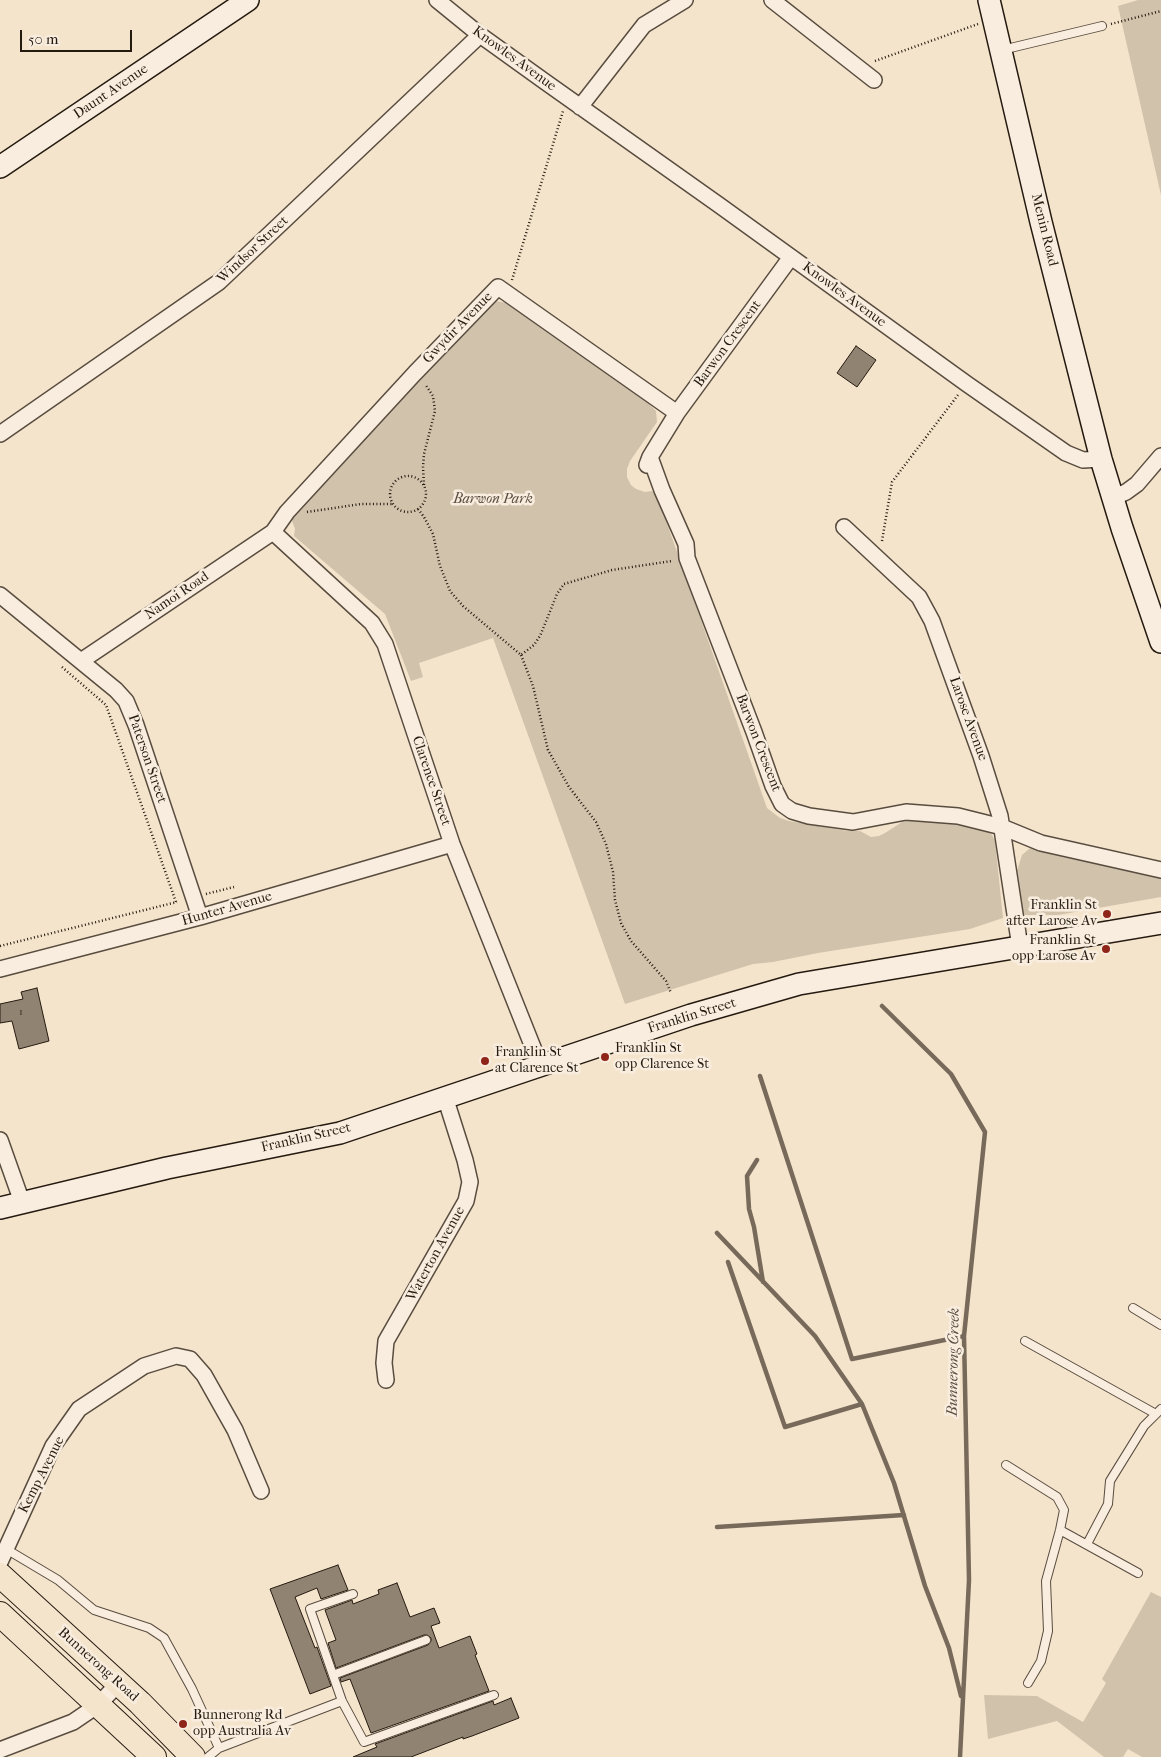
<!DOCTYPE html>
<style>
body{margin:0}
#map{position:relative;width:1161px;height:1757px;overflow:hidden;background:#f5e4cc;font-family:"IM FELL French Canon",serif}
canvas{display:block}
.scale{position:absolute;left:20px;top:30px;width:112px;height:22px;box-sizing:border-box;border:2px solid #241a10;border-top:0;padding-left:6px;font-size:15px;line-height:18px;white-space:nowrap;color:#241a10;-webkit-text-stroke:4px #f8edde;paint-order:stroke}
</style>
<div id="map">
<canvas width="1161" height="1757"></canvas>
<div class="scale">50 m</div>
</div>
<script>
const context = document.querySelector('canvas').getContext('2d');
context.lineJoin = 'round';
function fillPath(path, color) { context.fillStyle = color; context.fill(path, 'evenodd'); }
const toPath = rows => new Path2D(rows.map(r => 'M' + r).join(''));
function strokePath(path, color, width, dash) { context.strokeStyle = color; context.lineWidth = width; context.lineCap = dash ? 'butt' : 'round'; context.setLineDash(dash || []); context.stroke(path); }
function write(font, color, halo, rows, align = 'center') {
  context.font = font + ' "IM FELL French Canon",serif'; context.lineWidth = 5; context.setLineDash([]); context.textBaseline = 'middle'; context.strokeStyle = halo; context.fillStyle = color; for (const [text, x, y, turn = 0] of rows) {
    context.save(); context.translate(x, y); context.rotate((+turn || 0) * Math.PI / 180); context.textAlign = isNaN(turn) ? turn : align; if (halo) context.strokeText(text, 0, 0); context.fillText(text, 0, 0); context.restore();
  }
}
const green = toPath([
 [1138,0,1161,0,1161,195,1118,6],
 [496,301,512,304,648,403,656,411,657,422,630,461,627,469,627,477,631,485,636,489,645,492,652,491,657,495,767,808,780,818,789,821,847,831,860,831,871,837,879,836,885,833,902,822,917,819,943,821,987,830,992,835,995,841,1003,918,970,929,818,953,773,962,753,964,625,1004,493,638,419,663,423,677,411,681,385,614,294,536,295,529,292,521,293,513,484,308],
 [1030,848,1161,877,1161,897,1058,915,1023,915,1017,871,1022,855],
 [1151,1592,1161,1597,1161,1757,1142,1757,1128,1749,1123,1757,1104,1757,1057,1721,988,1739,984,1695,1037,1696,1083,1722,1106,1683,1102,1679]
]);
const stream = toPath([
 [882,1006,951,1074,985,1132,964,1336,969,1580,960,1757],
 [760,1076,852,1359,964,1336],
 [757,1160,747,1176,749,1209,754,1227,763,1282],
 [717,1233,815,1336,862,1404,894,1483,925,1586,949,1648,961,1696],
 [728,1262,785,1427,862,1404],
 [717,1527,904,1515]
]);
const building = toPath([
 [856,346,876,360,857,387,837,373,856,346],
 [37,988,49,1041,19,1049,12,1021,0,1023,0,1004,23,999,21,992,37,988],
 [338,1565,348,1590,321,1599,317,1588,295,1597,315,1648,317,1647,331,1686,310,1694,270,1589,338,1565],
 [397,1583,410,1617,434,1608,440,1623,431,1626,439,1648,470,1636,477,1654,475,1655,489,1691,371,1733,350,1679,341,1682,340,1678,428,1645,431,1641,431,1638,427,1635,424,1635,336,1668,328,1643,336,1640,325,1610,352,1600,353,1604,379,1594,378,1590,397,1583],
 [511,1698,519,1718,472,1736,463,1739,463,1737,411,1757,353,1757,377,1747,375,1744,493,1701,494,1705,511,1698]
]);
const path = toPath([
 [1111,24,1161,11],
 [875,61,978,24],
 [512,280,563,111],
 '390 494a18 18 0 1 1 36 0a18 18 0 1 1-36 0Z',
 [424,485,423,467,424,454,435,411,433,396,425,384],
 [418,509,424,517,433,534,440,566,450,591,463,606,521,655,534,645,540,636,557,594,564,584,612,570,672,561],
 [307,512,361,504,393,504],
 [882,541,892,482,958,395],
 [521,655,533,686,548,750,569,787,596,822,606,844,613,872,615,900,621,923,631,941,666,981,671,993],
 [62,667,106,705,176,902],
 [206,894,234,887],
 [0,946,177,902]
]);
const lane = toPath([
 [1002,50,1102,26],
 [1133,1308,1161,1325],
 [1025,1341,1156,1414],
 [1006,1465,1057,1497,1064,1510,1060,1530,1046,1581,1048,1631,1041,1661,1028,1683],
 [1060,1530,1138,1573],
 [1087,1544,1108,1504,1110,1481,1144,1426,1161,1409],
 [6,1549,58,1580,94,1610,149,1628,164,1638,192,1689,219,1748],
 [353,1594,310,1609,342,1701,364,1742,494,1695],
 [333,1675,426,1640],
 [208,1757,219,1748,342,1701]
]);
const street = toPath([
 [437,0,480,35,544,81,719,205,967,384,1066,453,1083,460,1101,459],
 [772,0,874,80],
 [580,107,644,25,685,0],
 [0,434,219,282,480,35],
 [650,457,662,490,686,544,687,558,754,732,773,786,782,804,792,811,809,816,853,822,906,812,958,816,1002,827,1041,843,1161,870],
 [647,465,650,457,677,413,791,257],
 [1112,498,1126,492,1137,484,1161,456],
 [844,527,919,597,932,621,981,756,1000,816,1020,947],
 [273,532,372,623,385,644,452,844,540,1065],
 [0,595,116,690,126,701,136,725,200,917],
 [81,661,273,532,287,512,415,373,498,287,677,413],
 [0,969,200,917,452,844],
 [0,1140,22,1202],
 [386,1380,384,1363,386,1341,466,1201,470,1182,465,1160,445,1097],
 [0,1562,53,1446,79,1409,144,1366,176,1356,190,1359,204,1375,235,1430,261,1491],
 [0,1750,73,1722,98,1705,118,1684]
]);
const secondary = toPath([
 [989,0,1041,222,1101,459,1122,528,1161,642],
 [0,167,248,0],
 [0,1208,167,1168,340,1133,691,1015,799,984,1161,923]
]);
const primary = toPath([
 [0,1575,140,1703,193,1757],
 [0,1614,154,1757]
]);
const markers = [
 [1107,914,5,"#8f2418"],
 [1106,949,5,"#8f2418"],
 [605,1057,5,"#8f2418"],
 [485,1061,5,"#8f2418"],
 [183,1724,5,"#8f2418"]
];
const numberNames = [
 ["1",21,1012]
];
const streetNames = [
 ["Knowles Avenue",514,59,36],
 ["Daunt Avenue",111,92,-34],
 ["Menin Road",1044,230,76],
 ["Windsor Street",253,250,-43],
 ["Knowles Avenue",844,295,36],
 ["Gwydir Avenue",458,328,-46],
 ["Barwon Crescent",728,344,-54],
 ["Namoi Road",177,596,-34],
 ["Larose Avenue",968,719,70],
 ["Barwon Crescent",758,743,69],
 ["Paterson Street",147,759,71],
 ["Clarence Street",431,781,71],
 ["Hunter Avenue",227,909,-16],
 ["Franklin Street",692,1016,-17],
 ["Franklin Street",306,1138,-13],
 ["Waterton Avenue",436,1254,-61],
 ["Kemp Avenue",42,1475,-63],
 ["Bunnerong Road",98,1665,42]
];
const parkNames = [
 ["Barwon Park",493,500]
];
const poiNames = [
 ["Franklin St",1097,906,"right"],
 ["after Larose Av",1097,922,"right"],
 ["Franklin St",1096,941,"right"],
 ["opp Larose Av",1096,957,"right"],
 ["Franklin St",615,1049],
 ["opp Clarence St",615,1065],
 ["Franklin St",495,1053],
 ["at Clarence St",495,1069],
 ["Bunnerong Rd",193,1716],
 ["opp Australia Av",193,1732]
];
const waterNames = [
 ["Bunnerong Creek",954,1362,-89]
];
fillPath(green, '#d1c2ac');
strokePath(stream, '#776a5a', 4.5);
fillPath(building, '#918372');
strokePath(building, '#241a10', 1);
strokePath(lane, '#584c3f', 10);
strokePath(street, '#584c3f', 18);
strokePath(secondary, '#241a10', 24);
strokePath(primary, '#241a10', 26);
strokePath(path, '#241a10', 2.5, [1, 2.5]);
strokePath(lane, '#f8edde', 8);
strokePath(street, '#f8edde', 15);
strokePath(secondary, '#f8edde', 21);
strokePath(primary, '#f5e4cc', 24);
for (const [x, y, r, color] of markers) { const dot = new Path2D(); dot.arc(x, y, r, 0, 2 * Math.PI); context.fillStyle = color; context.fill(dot); strokePath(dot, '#f8edde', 2); }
write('11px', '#3f3428', null, numberNames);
write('14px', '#241a10', '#f8edde', streetNames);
write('italic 14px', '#584c3f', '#f8edde', parkNames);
write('14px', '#241a10', '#f8edde', poiNames, 'left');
write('italic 15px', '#5b4f42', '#f8edde', waterNames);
</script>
